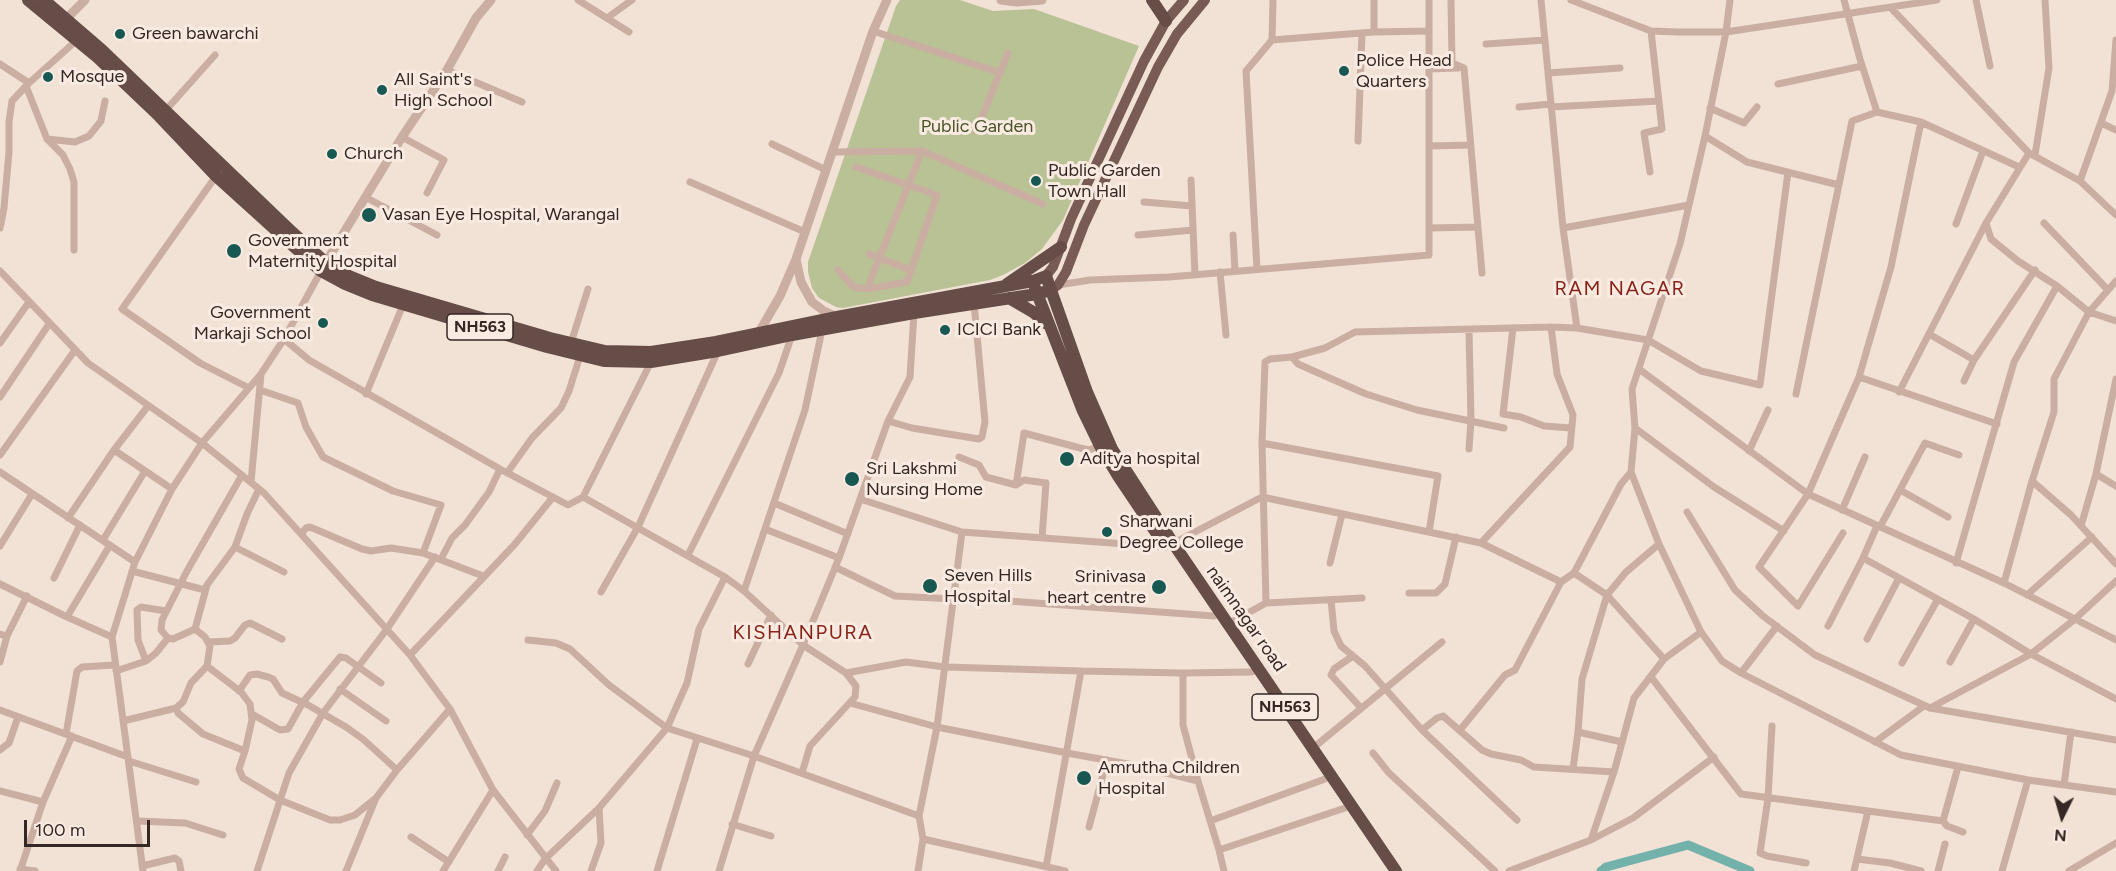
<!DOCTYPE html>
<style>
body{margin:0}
#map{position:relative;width:2116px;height:871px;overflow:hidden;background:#f2e1d5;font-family:Figtree,sans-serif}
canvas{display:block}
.north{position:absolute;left:2032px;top:787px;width:60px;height:60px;-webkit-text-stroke:4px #faebe2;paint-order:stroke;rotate:185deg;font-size:16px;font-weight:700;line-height:24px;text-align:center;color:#342724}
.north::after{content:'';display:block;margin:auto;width:21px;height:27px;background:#342724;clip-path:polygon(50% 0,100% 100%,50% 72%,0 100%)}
.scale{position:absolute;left:24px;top:820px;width:126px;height:27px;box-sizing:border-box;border:3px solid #342724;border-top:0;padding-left:8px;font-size:18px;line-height:21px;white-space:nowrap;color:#342724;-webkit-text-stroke:4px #faebe2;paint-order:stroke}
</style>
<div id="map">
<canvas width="2116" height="871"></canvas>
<div class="north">N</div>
<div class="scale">100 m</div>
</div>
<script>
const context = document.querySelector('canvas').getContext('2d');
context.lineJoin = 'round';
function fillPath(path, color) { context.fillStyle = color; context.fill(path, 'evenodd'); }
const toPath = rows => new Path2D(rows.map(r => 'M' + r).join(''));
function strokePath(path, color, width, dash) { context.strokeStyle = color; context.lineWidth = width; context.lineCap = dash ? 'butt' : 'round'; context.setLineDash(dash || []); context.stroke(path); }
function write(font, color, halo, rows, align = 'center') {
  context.font = font + ' Figtree,sans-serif'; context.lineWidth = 6; context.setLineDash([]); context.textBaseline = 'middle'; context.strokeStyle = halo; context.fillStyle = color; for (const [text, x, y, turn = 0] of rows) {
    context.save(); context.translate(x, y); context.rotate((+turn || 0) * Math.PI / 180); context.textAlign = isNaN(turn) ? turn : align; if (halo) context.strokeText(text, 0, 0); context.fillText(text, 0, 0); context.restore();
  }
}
const green = toPath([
 [900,0,960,0,993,11,1034,9,1139,46,1063,220,1042,249,1025,263,1003,275,990,280,843,308,836,307,819,298,812,288,808,272,808,262,896,6]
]);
const canal = toPath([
 [1601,871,1606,867,1688,845,1750,871]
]);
const minor = toPath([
 [578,0,629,32],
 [1374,0,1374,32],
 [1451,0,1452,63,1464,68,1482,273],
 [1541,0,1563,228,1577,328],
 [1571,0,1651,31,1678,32,1726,32,1937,0],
 [1730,0,1726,32,1705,136,1680,244,1632,389,1635,428,1714,487,1784,531],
 [1844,0,1860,59,1877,112],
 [1976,0,1990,66],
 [1891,8,2029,153,2080,181,2116,215],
 [607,18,632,0],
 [873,31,1001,73],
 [1272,40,1374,32,1429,31],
 [1486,44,1545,40],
 [0,64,29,83,26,86],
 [1429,69,1458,68],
 [447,70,522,102],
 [1548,73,1620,68],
 [29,83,77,40],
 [1778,84,1862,66],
 [1519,107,1551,104],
 [1551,107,1659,101],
 [1710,108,1744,123,1757,107],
 [166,110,215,55],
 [2101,123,2116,130],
 [976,131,1008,53],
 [1705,136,1747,162,1839,185],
 [402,137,444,160,427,193],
 [47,139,63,155,70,169,74,182,74,250],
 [1358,141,1362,33],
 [772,144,826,170],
 [1429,146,1470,145],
 [832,152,922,151,1043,204],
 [2035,155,2049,68,2045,0],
 [1650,172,1644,133,1662,129,1651,31],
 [216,176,122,309,200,363,249,388],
 [1191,180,1195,275],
 [2080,181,2112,91,2116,40],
 [690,182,805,232],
 [365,197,437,235],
 [1144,202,1192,206],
 [1986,223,1991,239,2018,261,2057,286,2089,312,2116,321],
 [2044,223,2108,290],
 [1956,224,1983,151],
 [0,228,4,208,9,152,9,122,12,101,26,86,47,139,75,142,89,136,101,121,105,101],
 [1429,228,1477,227],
 [1563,228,1689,205],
 [1138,235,1193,230],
 [1233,235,1235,271],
 [869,254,911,270],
 [1257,269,1246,71,1272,40,1273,0],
 [838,270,853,287,867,289,907,282,937,195,856,167],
 [0,271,88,363,202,443,264,493,410,655,450,709,493,790,556,871],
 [1220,272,1226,335],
 [1058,285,1090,280,1169,277,1429,255,1429,0],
 [867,289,922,151],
 [1513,328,1503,414,1521,417,1544,426,1571,428],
 [1469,331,1471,420,1469,449],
 [1929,334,1974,360],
 [284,339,309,360,500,469,568,505,583,497,725,577,744,591,803,645,846,673,906,662,945,667,1081,671,1183,673,1252,672],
 [0,343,29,302],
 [571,343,588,289],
 [1292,357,1298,364,1366,394,1417,410,1504,428],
 [1639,369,1808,494,2004,583,2116,640],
 [1859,377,1997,424],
 [1964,381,1974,360,2035,270],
 [260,390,298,403,306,427,323,457,393,491,441,505,423,553],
 [1899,392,1986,223,2029,153],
 [366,394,403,305],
 [1796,394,1852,121,1877,112,1921,122,2019,167],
 [0,397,49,324],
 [888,421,912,428,979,439,982,437,985,422,974,303],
 [1635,428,1631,472,1659,544,1701,632,1722,661,1741,673,1901,755,2028,780,2116,792],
 [1262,443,1438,476,1429,532],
 [114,450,172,489],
 [1749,451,1768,410],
 [0,455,75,350],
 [959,457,979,465,986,477,1016,485,1024,480,1046,483,1042,538],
 [0,472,135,562],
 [507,473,532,438,561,408,569,391,580,356],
 [2096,474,2116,486],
 [242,475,187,571,162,620,161,630,168,638,173,639,195,629,205,637,210,646,207,666,191,683,183,702,176,708,178,713,203,734,245,751,239,769,243,778,280,800,330,820,340,820,355,815,376,798],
 [2032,481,2071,515,2116,564],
 [251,482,261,374],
 [1016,485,1024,433,1080,448,1089,450,1100,446],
 [1900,490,1948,517],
 [583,497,651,362],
 [860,499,962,532,937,727,919,816],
 [774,503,848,534],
 [1842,510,1865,457],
 [1687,512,1735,590,1763,616,1815,655,1930,708,2116,740],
 [68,518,114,450,148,406],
 [2081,526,2096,474,2116,379],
 [1880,527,1925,443,1959,455],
 [765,529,839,558],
 [962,532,1166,547,1262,497,1481,543,1561,582],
 [1843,533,1798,606,1759,567,1808,494,1859,377,1891,267,1921,122],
 [301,534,306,528,310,527,362,549,371,551,391,548,423,553,483,576],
 [103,540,145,471],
 [1481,543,1570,447,1573,415,1557,374,1551,327],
 [0,546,32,494],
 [235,547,284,572],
 [688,555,779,373,792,335],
 [1863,558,1877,526],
 [441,559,452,538,465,525,489,492,500,469],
 [1330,563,1342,514],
 [1956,563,2014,362,2057,286],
 [835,567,895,596,954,599],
 [132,571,205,590],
 [1574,573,1621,484,1631,472],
 [54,578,80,525],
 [2004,583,2032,481,2054,412,2054,379,2089,312,2116,281],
 [0,584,67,617,112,637],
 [744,591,805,410,822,330],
 [601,592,638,527,718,351],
 [1409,593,1436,593,1445,584,1456,537],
 [2027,595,2092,537],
 [954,597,1214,616],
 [1331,600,1334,631,1341,646,1365,666,1422,730,1517,820],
 [1266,603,1262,443,1265,362,1270,359,1292,357,1325,348,1355,332,1551,327,1577,328,1648,340,1701,371,1760,385,1788,172],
 [67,617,110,545],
 [1228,624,1266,603,1362,598],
 [1828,626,1863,558,1974,619,2031,654,2116,699],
 [195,629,207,585,235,547,247,514,259,489],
 [0,634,7,636,0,662],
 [7,636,27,596],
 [1867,639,1899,578],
 [528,640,556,643,570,649,609,685,667,728,754,756,919,816,923,839,1065,871],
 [209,642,230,641,235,638,245,625,250,623,282,639],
 [410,655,515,544,553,497],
 [1353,656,1334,669,1331,675,1361,708],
 [146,661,138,640,137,610,141,607,166,611],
 [1950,662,1974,619],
 [1902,663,1938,599],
 [748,664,771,615],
 [207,666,241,692,250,704,252,720,245,751],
 [116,671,146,661,156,653,168,638],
 [1183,673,1183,725,1198,781],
 [1741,673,1777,626],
 [1651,677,1741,794,1943,821,1947,826,1963,832],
 [340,689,386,721],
 [239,691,250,675,257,674,268,677,273,679,282,693,308,705,346,727,364,740,397,770],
 [850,703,937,727,1067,753,1139,766,1198,781,1219,850],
 [1930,708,2031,654,2075,619,2116,581],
 [0,710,128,757],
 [252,714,280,730,288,729,303,702,340,657,346,658,381,683],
 [123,721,176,708],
 [1772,726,1768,798,1760,853,1767,856,1806,863],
 [1422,730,1437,718,1443,716,1482,750,1491,754,1521,760,1534,767,1614,772],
 [1460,730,1505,675,1515,670,1561,582,1574,573,1607,595,1664,659],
 [66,734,77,671,82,667,114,665],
 [1622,742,1578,732,1582,679,1607,595,1626,572,1659,544],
 [1875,742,1924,706],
 [1313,748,1442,642],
 [0,750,9,743,18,717],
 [1373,753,1389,773,1495,871],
 [129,761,196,782],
 [1573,769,1578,732],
 [802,773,810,746,855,697,856,686,846,673],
 [2064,785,2071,732],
 [0,791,43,802],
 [137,821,185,823,223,835],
 [1210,821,1325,779],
 [1943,821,1958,767],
 [732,824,771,836],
 [1089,827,1107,760],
 [527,835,545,811,557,783],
 [411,837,449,862],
 [1591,840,1614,772,1634,698,1664,659,1701,632],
 [1857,859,1890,863,1921,871],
 [142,866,175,858,179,861,181,871],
 [1046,867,1081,671],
 [20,869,35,871],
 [20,871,43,802,72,736],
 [143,871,112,637,135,562,172,489,202,443,261,374,284,339,321,271],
 [257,871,289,773,323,713,387,629,435,557],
 [346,871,376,798,397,770,450,709],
 [443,871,493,790],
 [498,871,505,857],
 [537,871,545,859,599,808,667,728,687,683,699,629,725,577],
 [591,871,601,843,599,808],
 [657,871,697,739],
 [719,871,754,756,803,645,839,558,888,421,910,377,914,313],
 [918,871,923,839],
 [1224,871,1219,850,1345,808],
 [1509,871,1591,840,1633,818,1714,757],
 [1854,871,1868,811],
 [1938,871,1945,844],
 [2002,871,2028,780],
 [2069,871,2116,843]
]);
const tertiary = toPath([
 [1001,0,1017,2,1042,0],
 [67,18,85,0],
 [796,259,801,282,812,302,824,311,837,317],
 [323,267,402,137,447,70,476,18,491,0],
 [758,334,780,296,796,259,873,31,887,0]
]);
const primary = toPath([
 [1046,276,1053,267,1071,219,1144,61,1166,21,1184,0],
 [1051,290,1058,285,1066,272,1084,225,1158,67,1177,34,1205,0]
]);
const trunk = toPath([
 [28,0,96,56,159,116,216,176,321,271,345,284,372,295,547,347,604,361,651,362,718,351,792,335,914,313,1037,294,1051,290],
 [44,0,102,50,292,232,326,263,349,276,376,287,550,338,605,351,651,352,716,342,837,317,1033,281,1046,276,1087,392,1112,449,1173,543,1396,871],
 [1152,0,1166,21],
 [1007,284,1061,247],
 [1035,288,1083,411,1100,446,1118,476,1161,540],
 [1009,298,1033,312,1047,324]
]);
const markers = [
 [120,34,6,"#185853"],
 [1344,71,6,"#185853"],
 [48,77,6,"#185853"],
 [382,90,6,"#185853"],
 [332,154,6,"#185853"],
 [1036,181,6,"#185853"],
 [369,215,8,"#185853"],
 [234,251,8,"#185853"],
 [323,323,6,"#185853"],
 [945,330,6,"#185853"],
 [1067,459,8,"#185853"],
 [852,479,8,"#185853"],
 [1107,532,6,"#185853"],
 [930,586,8,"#185853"],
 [1159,587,8,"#185853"],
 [1084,778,8,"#185853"]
];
const shields = [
 [480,327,66],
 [1285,707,66]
];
const shieldNames = [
 ["NH563",480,327],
 ["NH563",1285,707]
];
const poiNames = [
 ["Green bawarchi",132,34],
 ["Police Head",1356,61],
 ["Quarters",1356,82],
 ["Mosque",60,77],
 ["All Saint's",394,80],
 ["High School",394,101],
 ["Church",344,154],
 ["Public Garden",1048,171],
 ["Town Hall",1048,192],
 ["Vasan Eye Hospital, Warangal",382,215],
 ["Government",248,241],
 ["Maternity Hospital",248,262],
 ["Government",311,313,"right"],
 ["Markaji School",311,334,"right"],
 ["ICICI Bank",957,330],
 ["Aditya hospital",1080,459],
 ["Sri Lakshmi",866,469],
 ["Nursing Home",866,490],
 ["Sharwani",1119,522],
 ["Degree College",1119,543],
 ["Seven Hills",944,576],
 ["Hospital",944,597],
 ["Srinivasa",1146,577,"right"],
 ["heart centre",1146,598,"right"],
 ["Amrutha Children",1098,768],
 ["Hospital",1098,789]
];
const parkNames = [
 ["Public Garden",977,127]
];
const streetNames = [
 ["naimnagar road",1246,619,55]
];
const neighbourhoodNames = [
 ["RAM NAGAR",1620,289],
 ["KISHANPURA",803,633]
];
fillPath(green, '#b9c295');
strokePath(canal, '#73b1ab', 9);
strokePath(minor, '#caaea1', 7);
strokePath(tertiary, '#caaea1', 9);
strokePath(primary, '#775b54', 10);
strokePath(trunk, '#664d48', 12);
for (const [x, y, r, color] of markers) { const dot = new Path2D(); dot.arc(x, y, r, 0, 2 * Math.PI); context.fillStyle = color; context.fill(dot); strokePath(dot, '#faebe2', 2); }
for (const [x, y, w] of shields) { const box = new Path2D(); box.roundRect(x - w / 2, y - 13, w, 26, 4.5); context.fillStyle = '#faebe2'; context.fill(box); strokePath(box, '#342724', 1.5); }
write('bold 16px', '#342724', null, shieldNames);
write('18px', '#342724', '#faebe2', poiNames, 'left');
write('18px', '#4a5427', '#faebe2', parkNames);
write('18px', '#342724', '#faebe2', streetNames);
context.letterSpacing = '1.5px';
write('20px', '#882419', '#faebe2', neighbourhoodNames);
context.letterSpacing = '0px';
</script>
